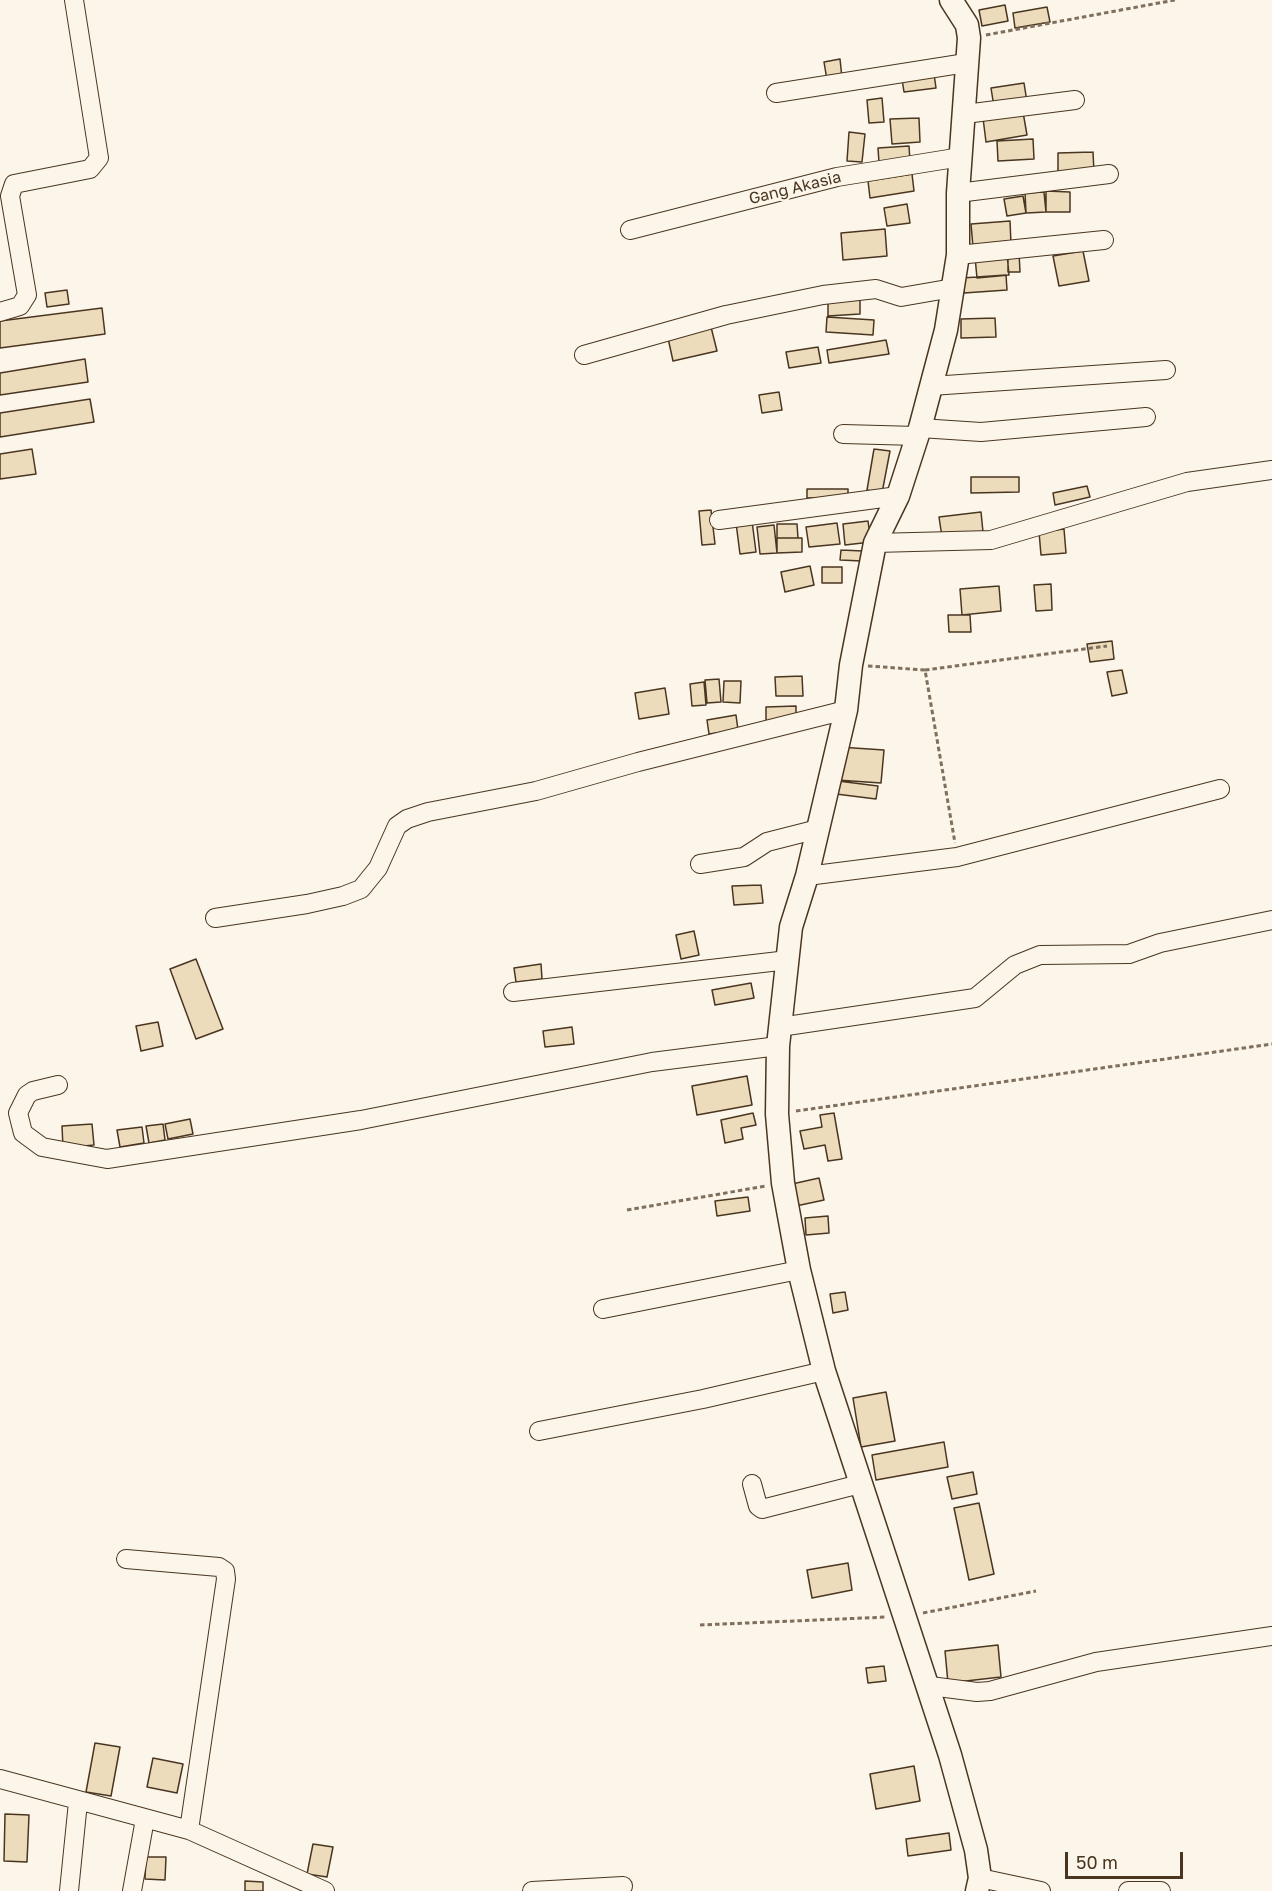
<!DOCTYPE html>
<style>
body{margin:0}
#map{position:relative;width:1272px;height:1891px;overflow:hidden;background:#fbf6e9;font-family:"Golos Text",sans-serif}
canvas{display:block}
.scale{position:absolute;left:1065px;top:1852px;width:118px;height:27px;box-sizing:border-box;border:3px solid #4a3520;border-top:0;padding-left:8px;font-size:18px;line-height:21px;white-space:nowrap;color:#4a3520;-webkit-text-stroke:4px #fbf6e9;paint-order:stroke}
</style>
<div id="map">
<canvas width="1272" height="1891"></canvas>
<div class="scale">50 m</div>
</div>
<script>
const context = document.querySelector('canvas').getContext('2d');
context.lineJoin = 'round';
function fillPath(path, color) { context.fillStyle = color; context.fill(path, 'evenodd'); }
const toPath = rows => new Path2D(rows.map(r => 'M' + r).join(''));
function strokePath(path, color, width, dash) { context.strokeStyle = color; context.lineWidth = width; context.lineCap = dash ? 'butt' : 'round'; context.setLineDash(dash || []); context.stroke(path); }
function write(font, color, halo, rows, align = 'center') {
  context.font = font + ' "Golos Text",sans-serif'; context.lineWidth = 4.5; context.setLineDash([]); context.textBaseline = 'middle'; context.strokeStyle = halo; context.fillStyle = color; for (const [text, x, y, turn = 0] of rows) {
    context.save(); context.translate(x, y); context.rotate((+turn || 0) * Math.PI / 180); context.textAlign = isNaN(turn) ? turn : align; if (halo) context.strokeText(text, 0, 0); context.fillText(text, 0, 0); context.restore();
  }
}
const building = toPath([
 [1005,5,1008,21,982,26,979,10,1005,5],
 [1047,7,1050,22,1015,28,1013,13,1047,7],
 [840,59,842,78,827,80,824,62,840,59],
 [934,74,936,88,904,92,902,79,934,74],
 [1024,83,1027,102,994,107,991,88,1024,83],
 [882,98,884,122,869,123,867,100,882,98],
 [1023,112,1027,135,986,142,983,118,1023,112],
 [919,118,920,142,892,144,890,119,919,118],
 [849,132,865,134,862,162,847,161,849,132],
 [1033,139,1034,159,998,161,997,141,1033,139],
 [909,146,910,161,879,163,878,148,909,146],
 [1093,152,1094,172,1058,173,1058,153,1093,152],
 [912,174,914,191,870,198,868,181,912,174],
 [1046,191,1070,192,1070,212,1046,212,1046,191],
 [1044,192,1046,212,1026,213,1025,193,1044,192],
 [1023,196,1026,213,1007,216,1004,199,1023,196],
 [907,204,910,223,887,226,884,208,907,204],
 [1010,221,1011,244,973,247,971,224,1010,221],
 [885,229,887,256,843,260,841,233,885,229],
 [1083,251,1089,281,1059,286,1053,256,1083,251],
 [1008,252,1019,252,1020,272,1008,272,1008,252],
 [1007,254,1009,275,977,278,975,257,1007,254],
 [1006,275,1007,290,964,293,962,278,1006,275],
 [67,290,69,304,47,307,45,293,67,290],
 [860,300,860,314,828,316,828,301,860,300],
 [102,308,105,334,0,348,0,321,102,308],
 [827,317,874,320,873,335,826,332,827,317],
 [995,318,996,337,961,338,961,319,995,318],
 [711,327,717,351,673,361,668,338,711,327],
 [886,340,889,354,829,363,827,350,886,340],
 [818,347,821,363,789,368,786,352,818,347],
 [85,359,88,382,0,395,0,373,85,359],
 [779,392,782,410,762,413,759,395,779,392],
 [90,399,94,422,0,437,0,413,90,399],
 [32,449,36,474,0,479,0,454,32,449],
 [874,449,890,451,882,493,867,490,874,449],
 [971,477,1019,477,1019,492,971,493,971,477],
 [1087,486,1090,497,1055,505,1053,493,1087,486],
 [807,489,848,489,848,498,807,498,807,489],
 [711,510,715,544,702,545,699,511,711,510],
 [981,512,983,532,942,537,939,517,981,512],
 [752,521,756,552,740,554,736,523,752,521],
 [868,521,871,542,845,545,843,524,868,521],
 [837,523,840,544,809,547,806,527,837,523],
 [777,524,797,524,798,538,777,538,777,524],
 [774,525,777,553,760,554,757,527,774,525],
 [1064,529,1066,553,1041,555,1039,532,1064,529],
 [777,538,802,538,802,552,777,553,777,538],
 [841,550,863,551,862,561,840,560,841,550],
 [810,566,814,585,785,592,781,572,810,566],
 [822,567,842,567,842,583,822,583,822,567],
 [1051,584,1052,610,1036,611,1034,585,1051,584],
 [999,586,1001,611,962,615,960,589,999,586],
 [948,615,970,615,971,632,949,632,948,615],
 [1112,641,1114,659,1090,662,1087,644,1112,641],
 [1122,670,1127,693,1112,696,1107,672,1122,670],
 [802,676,803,696,776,696,775,677,802,676],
 [719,679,721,702,707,703,705,680,719,679],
 [724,681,741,681,740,703,723,702,724,681],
 [704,682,706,705,692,706,690,684,704,682],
 [665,688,669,714,639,719,635,693,665,688],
 [796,706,796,720,766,721,766,707,796,706],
 [736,715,738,730,709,734,707,720,736,715],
 [839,747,884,750,881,783,837,780,839,747],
 [830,780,878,786,876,799,828,793,830,780],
 [761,885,763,903,734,905,732,886,761,885],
 [694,931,699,955,681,959,676,935,694,931],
 [196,959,223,1029,196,1039,170,969,196,959],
 [541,964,542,979,516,982,514,968,541,964],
 [751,983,754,998,715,1005,712,990,751,983],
 [158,1022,163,1046,141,1051,136,1026,158,1022],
 [572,1027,574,1044,545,1047,543,1031,572,1027],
 [747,1076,752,1105,697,1115,692,1086,747,1076],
 [753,1113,756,1125,741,1128,743,1139,725,1143,721,1120,753,1113],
 [834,1113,842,1159,828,1161,825,1145,804,1149,800,1131,822,1127,820,1115,834,1113],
 [190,1119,193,1134,168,1139,165,1124,190,1119],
 [92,1124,94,1145,63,1148,62,1126,92,1124],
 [163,1124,165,1140,149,1143,146,1126,163,1124],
 [142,1127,144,1143,120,1147,117,1130,142,1127],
 [819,1178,824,1200,796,1206,792,1184,819,1178],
 [748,1197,750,1211,717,1216,715,1201,748,1197],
 [828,1216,829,1233,806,1235,805,1218,828,1216],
 [845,1292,848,1310,833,1313,830,1294,845,1292],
 [886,1392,895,1441,861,1447,853,1398,886,1392],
 [944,1442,948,1467,876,1480,872,1455,944,1442],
 [973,1472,977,1494,952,1499,947,1477,973,1472],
 [979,1503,994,1574,969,1580,954,1508,979,1503],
 [848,1563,852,1590,812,1598,807,1570,848,1563],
 [998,1645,1001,1677,948,1683,945,1651,998,1645],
 [884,1666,886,1681,868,1683,866,1668,884,1666],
 [95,1743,120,1747,111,1796,86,1792,95,1743],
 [153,1758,183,1764,177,1793,147,1787,153,1758],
 [914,1766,920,1801,876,1809,870,1774,914,1766],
 [5,1814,29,1815,27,1862,4,1861,5,1814],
 [949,1833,951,1850,908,1856,906,1839,949,1833],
 [313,1844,333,1847,327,1877,307,1874,313,1844],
 [146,1857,166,1857,165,1880,145,1879,146,1857],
 [245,1881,263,1882,263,1891,245,1891,245,1881]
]);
const path = toPath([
 [986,35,1175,0],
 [868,666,925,670,955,843],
 [925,670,1107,646],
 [796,1111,1272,1044],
 [627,1210,766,1186],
 [923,1613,1036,1591],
 [700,1625,887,1617]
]);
const minor = toPath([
 [776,93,966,63],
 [965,114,1075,100],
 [958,193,1109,174],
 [630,230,837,177,961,157],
 [958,255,1104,240],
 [0,312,20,306,27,295,10,196,14,184,90,169,99,158,74,0],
 [584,355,726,315,823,295,876,289,901,297,953,288],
 [931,386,1166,370],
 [920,428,981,432,1146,417],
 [843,434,917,436],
 [719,520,898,496],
 [875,543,991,540,1187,482,1272,470],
 [700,864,744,857,767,842,818,829],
 [807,876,957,857,1220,789],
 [215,918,307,904,343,896,361,889,378,868,397,826,407,819,428,812,536,791,638,762,846,710],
 [513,992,788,960],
 [780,1027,975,998,1015,965,1040,955,1129,954,1160,943,1272,920],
 [58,1085,33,1091,27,1095,18,1113,23,1133,42,1147,107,1159,361,1120,652,1062,778,1046],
 [603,1309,799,1270],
 [539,1431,703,1399,824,1371],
 [752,1484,758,1506,762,1509,860,1484],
 [126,1559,219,1567,225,1571,226,1579,189,1830],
 [930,1686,977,1692,990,1691,1096,1662,1272,1636],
 [0,1779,189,1830,325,1891],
 [980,1878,1041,1891],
 [69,1891,78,1802],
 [132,1891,145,1819],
 [532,1891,623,1886],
 [1128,1891,1161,1891]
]);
const major = toPath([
 [951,0,967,25,969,38,958,193,958,255,946,330,920,428,898,496,875,543,851,665,846,710,807,876,791,927,778,1046,777,1114,783,1183,799,1270,824,1371,950,1755,976,1850,980,1878,977,1891]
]);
const streetNames = [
 ["Gang Akasia",795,188,-14]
];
fillPath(building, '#ecdcbc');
strokePath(building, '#4a3520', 1.5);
strokePath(minor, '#4a3520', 20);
strokePath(major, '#4a3520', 25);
strokePath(path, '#7f6f5c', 3, [4.5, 3]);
strokePath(minor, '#fbf6e9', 18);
strokePath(major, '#fbf6e9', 22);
write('16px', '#4a3520', '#fbf6e9', streetNames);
</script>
